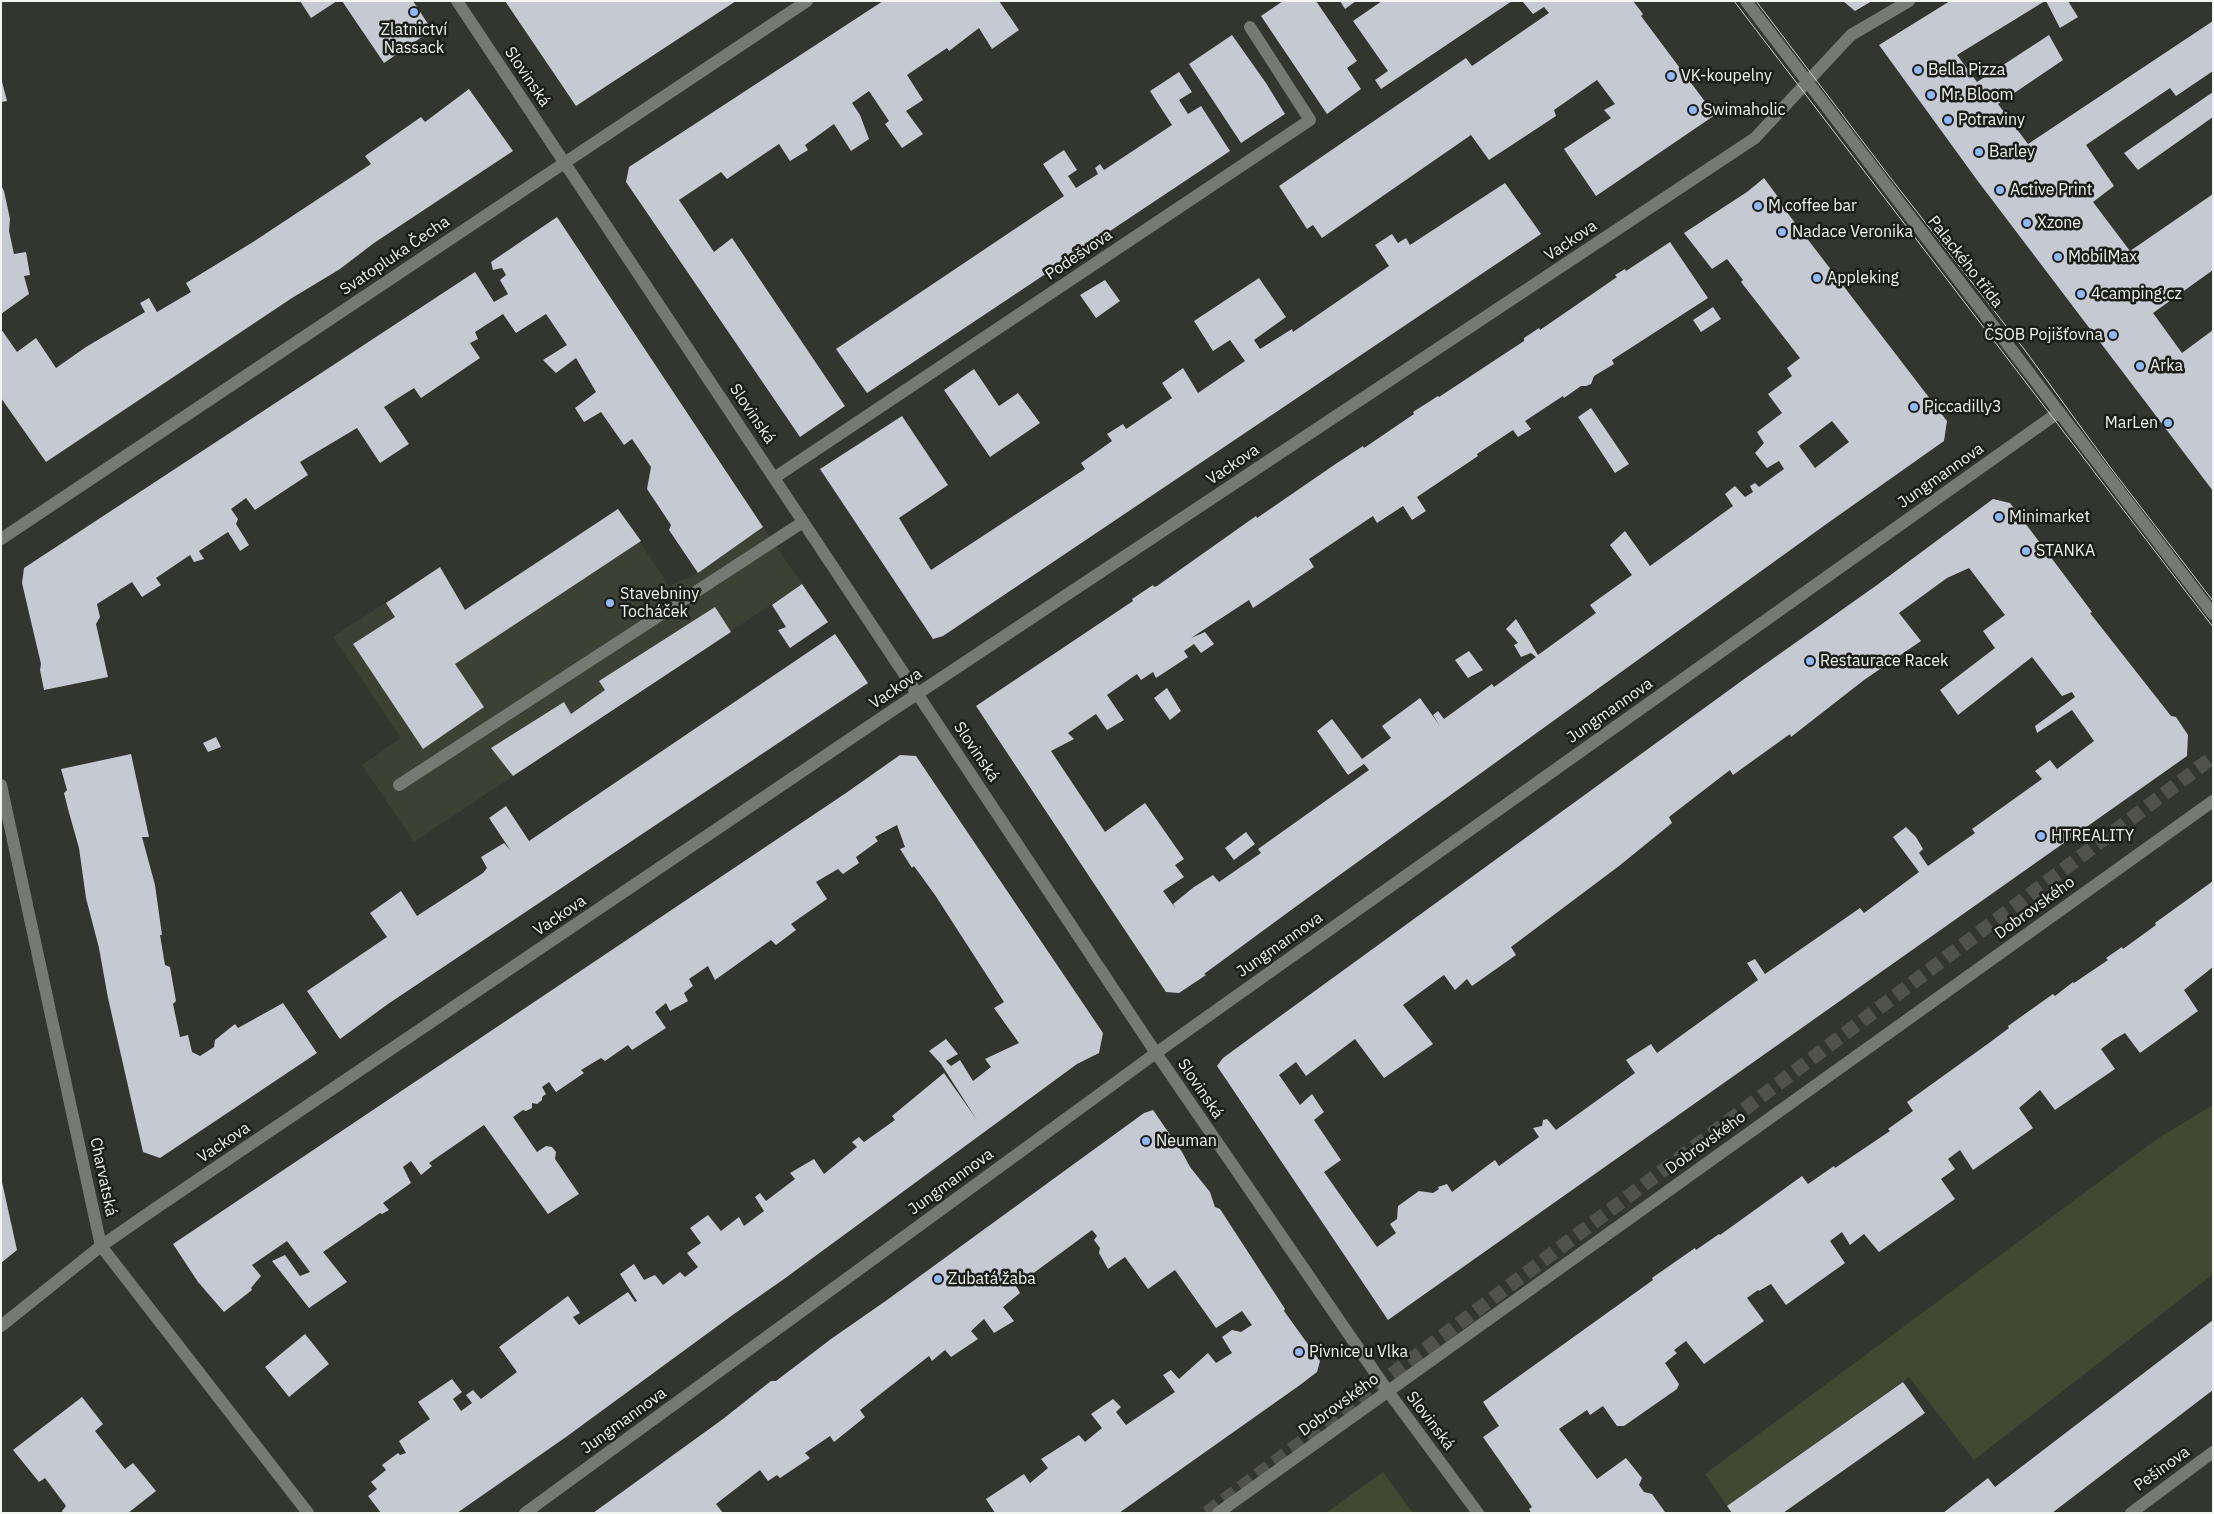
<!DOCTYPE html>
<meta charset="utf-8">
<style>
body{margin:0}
#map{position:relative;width:2214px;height:1514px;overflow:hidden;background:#33362e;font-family:"IBM Plex Sans",sans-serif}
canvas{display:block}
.frame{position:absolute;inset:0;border:2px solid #f2f4ef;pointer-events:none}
</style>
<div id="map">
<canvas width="2214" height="1514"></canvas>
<div class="frame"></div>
</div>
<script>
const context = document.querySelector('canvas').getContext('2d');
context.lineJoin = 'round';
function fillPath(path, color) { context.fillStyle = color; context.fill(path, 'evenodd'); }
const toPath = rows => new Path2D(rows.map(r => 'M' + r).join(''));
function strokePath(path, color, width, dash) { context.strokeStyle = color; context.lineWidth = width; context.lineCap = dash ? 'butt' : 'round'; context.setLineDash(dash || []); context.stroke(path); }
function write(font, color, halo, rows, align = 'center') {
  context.font = font + ' "IBM Plex Sans",sans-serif'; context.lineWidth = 5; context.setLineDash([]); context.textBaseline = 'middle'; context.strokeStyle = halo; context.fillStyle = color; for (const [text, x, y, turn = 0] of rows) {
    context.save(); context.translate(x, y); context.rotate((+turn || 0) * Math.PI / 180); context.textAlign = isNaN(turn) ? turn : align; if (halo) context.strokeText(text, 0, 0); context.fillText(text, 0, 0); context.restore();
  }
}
const built = toPath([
 [618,509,669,586,698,573,763,527,802,584,414,842,362,765,401,738,333,637,440,567,465,609]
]);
const green = toPath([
 [2213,1105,2213,1274,1974,1460,1909,1377,1727,1506,1705,1474,2157,1139],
 [1383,1472,1413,1513,1326,1513]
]);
const building = toPath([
 [300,1,337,1,311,18],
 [342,1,413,1,432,30,384,63],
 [505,1,736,1,576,106],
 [883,1,999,1,1019,30,992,49,979,28,949,51,947,48,907,75,923,100,906,111,923,134,902,148,885,124,889,121,869,91,852,103,860,115,869,139,851,151,834,124,805,145,808,150,790,161,779,144,727,179,721,172,679,200,714,252,732,238,845,406,800,437,626,182,629,167],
 [1283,1,1316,1,1357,61,1347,68,1361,89,1327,114,1261,16],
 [1340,1,1356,1,1345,9],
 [1382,1,1512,1,1381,89,1375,80,1388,71,1353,21],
 [1522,1,1633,1,1643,14,1641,16,1715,115,1596,196,1564,149,1611,118,1604,110,1615,104,1597,80,1554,110,1556,116,1489,160,1471,135,1322,238,1313,225,1307,229,1279,186,1466,58,1472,66,1549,13,1544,7,1533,14],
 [1843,1,1872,1,1855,11],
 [1950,1,2045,1,1957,55,1977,82,2049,35,2063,60,1998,104,2028,144,2213,21,2213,71,2176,96,2170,88,2086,145,2114,186,2093,202,2130,251,2213,194,2213,270,2153,313,2182,353,2213,330,2213,491,1977,180,1879,45],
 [2046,1,2068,1,2078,17,2060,28],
 [1232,35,1266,83,1285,114,1241,143,1189,64],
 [1179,72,1192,92,1179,100,1188,114,1201,106,1230,151,867,393,836,349,1064,196,1043,164,1064,150,1077,170,1068,176,1076,188,1098,174,1095,168,1100,164,1104,170,1172,125,1150,91],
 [1,78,7,101,1,102],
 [469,89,513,151,374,243,340,269,292,298,46,462,1,398,1,329,17,352,36,338,56,368,86,347,145,312,140,303,149,298,157,312,191,292,186,283,253,242,371,164,365,156,421,117,425,122],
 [2213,92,2213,117,2138,170,2124,153],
 [1764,178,1778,197,1776,198,1947,421,1944,441,1825,525,1298,905,1204,974,1206,975,1179,993,1166,992,976,706,1133,601,1132,599,1153,585,1154,587,1157,586,1256,516,1257,518,1337,463,1363,446,1364,448,1414,414,1413,412,1438,396,1439,397,1524,341,1524,338,1539,328,1540,330,1617,277,1615,275,1625,269,1626,271,1670,242,1708,298,1612,360,1614,364,1594,376,1591,384,1586,386,1581,386,1564,398,1563,396,1525,421,1531,429,1518,437,1513,430,1477,454,1478,456,1417,497,1426,511,1412,520,1403,506,1377,523,1373,516,1309,559,1314,567,1253,608,1249,600,1191,638,1205,632,1214,644,1201,653,1194,644,1184,651,1188,657,1156,678,1153,672,1141,680,1137,674,1107,695,1124,720,1107,730,1096,714,1068,733,1074,739,1051,751,1105,832,1145,803,1184,859,1175,865,1184,877,1163,891,1176,909,1173,904,1194,887,1213,875,1219,882,1261,853,1258,849,1369,770,1364,764,1348,775,1317,731,1332,719,1362,759,1391,738,1382,726,1420,698,1440,726,1433,715,1438,711,1444,719,1492,684,1494,687,1536,657,1531,653,1521,657,1514,645,1518,643,1506,629,1516,619,1538,655,1596,613,1590,605,1632,575,1610,545,1625,531,1650,566,1733,506,1725,494,1735,486,1745,497,1753,492,1750,486,1755,483,1759,487,1784,469,1779,461,1767,468,1755,453,1764,443,1757,432,1782,413,1768,394,1792,376,1787,368,1800,358,1741,282,1743,280,1727,259,1712,269,1684,233,1747,192],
 [1832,421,1849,442,1815,468,1799,446],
 [1505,183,1541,234,943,636,933,639,820,469,902,416,948,485,899,518,931,570,1085,469,1081,463,1112,441,1107,434,1123,424,1126,429,1172,398,1162,383,1183,368,1198,393,1245,361,1230,340,1213,351,1194,321,1259,278,1286,317,1254,340,1260,349,1292,329,1293,332,1389,266,1375,245,1392,234,1398,243,1406,238,1410,245],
 [1,185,4,191,10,219,9,231,14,254,26,252,30,275,24,276,29,294,1,314],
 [557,217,763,527,698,573,669,530,671,525,647,489,651,467,632,439,624,445,601,412,584,422,575,408,596,392,576,358,556,373,543,360,567,345,546,314,516,333,503,314,475,332,478,339,470,343,480,358,421,398,414,388,384,407,409,444,380,463,357,428,300,462,308,475,255,510,246,498,231,509,238,519,236,524,249,545,240,551,228,532,199,551,204,559,194,562,190,555,156,578,161,585,142,597,132,582,97,604,100,617,96,624,108,677,44,690,40,670,41,664,22,583,24,568,475,272,494,302,508,294,500,280,506,275,502,268,493,270,491,262],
 [1105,280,1120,301,1096,318,1080,295],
 [1713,307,1721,319,1701,332,1693,320],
 [974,369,999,406,1018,393,1040,423,990,457,944,390],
 [1591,408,1629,464,1615,473,1578,417],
 [1993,499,2010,503,2092,612,2090,613,2171,716,2176,717,2188,735,2187,756,1388,1320,1217,1066,1223,1058,1268,1025,1273,1033,1268,1025,1747,677,1877,585],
 [1969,568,2005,615,1983,631,1995,648,1940,690,1958,715,2032,657,2062,696,2072,692,2075,697,2035,726,2037,733,2072,710,2094,741,2057,769,2050,760,2035,771,2042,779,1972,829,1975,833,1928,866,1919,853,1923,849,1916,837,1906,827,1893,837,1919,872,1864,913,1860,908,1765,974,1755,959,1747,963,1758,980,1657,1053,1651,1044,1626,1060,1635,1073,1556,1130,1547,1119,1543,1120,1542,1126,1533,1128,1539,1137,1499,1166,1495,1160,1452,1192,1447,1184,1438,1187,1439,1189,1433,1193,1419,1191,1398,1206,1397,1219,1390,1224,1396,1233,1377,1247,1324,1172,1341,1160,1314,1120,1324,1112,1312,1094,1300,1105,1279,1075,1296,1062,1306,1076,1355,1039,1384,1078,1433,1044,1403,1005,1444,975,1455,990,1467,979,1472,986,1516,955,1511,947,1619,866,1672,823,1669,817,1730,770,1733,775,1790,734,1791,737,1864,680,1921,641,1899,613,1947,578],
 [618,509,641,541,455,664,484,707,423,749,353,644,395,617,386,603,440,567,465,610],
 [802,584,828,622,790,648,778,630,786,627,772,605],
 [715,607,731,632,513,776,491,748,564,702,571,714,605,690,599,681],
 [835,634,868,683,388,1004,340,1039,307,991,387,937,370,913,401,891,417,916,483,873,487,868,481,857,504,843,511,851,489,818,506,806,529,841],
 [1469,651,1483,670,1468,678,1455,660],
 [1167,688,1181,711,1170,720,1154,698],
 [216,737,221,747,208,752,203,743],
 [131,754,149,837,142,837,155,885,162,935,160,935,165,965,170,967,176,1001,173,1004,180,1037,188,1035,192,1052,200,1056,214,1047,215,1040,235,1024,238,1028,283,1003,317,1053,160,1158,143,1152,108,998,99,948,86,898,79,848,68,809,64,793,67,790,61,769],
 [900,755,916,756,1103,1033,1099,1053,1077,1064,784,1279,734,1314,566,1437,457,1513,381,1513,368,1496,377,1489,371,1482,386,1470,382,1465,398,1453,400,1455,406,1453,399,1441,430,1419,418,1402,452,1379,462,1392,453,1399,461,1411,472,1403,466,1395,473,1390,481,1399,517,1372,499,1347,568,1296,580,1313,573,1317,579,1325,628,1292,635,1302,637,1301,620,1274,634,1264,644,1280,655,1275,663,1285,680,1272,685,1277,698,1267,687,1253,701,1243,690,1228,708,1215,721,1231,739,1217,744,1226,764,1211,755,1197,760,1193,766,1201,795,1179,790,1173,814,1159,824,1174,857,1147,852,1142,859,1137,864,1142,895,1120,892,1116,944,1073,977,1120,941,1064,929,1051,946,1039,958,1054,946,1061,951,1066,960,1060,973,1081,991,1067,985,1059,1019,1043,994,1008,1004,1002,935,895,914,866,912,868,900,849,905,847,897,825,875,837,878,841,856,857,859,863,843,874,838,869,816,882,827,899,791,924,796,930,776,945,771,940,715,980,708,966,689,979,693,986,684,993,688,1001,670,1011,666,1003,655,1012,666,1028,632,1050,628,1045,605,1061,601,1058,581,1070,584,1073,556,1092,549,1082,542,1087,546,1094,542,1097,542,1100,537,1104,532,1103,532,1108,526,1111,523,1110,513,1117,537,1152,546,1146,552,1147,556,1152,555,1159,579,1194,548,1214,484,1125,429,1163,432,1166,421,1175,411,1161,403,1167,411,1183,383,1203,389,1210,382,1214,380,1213,323,1252,347,1282,309,1308,272,1261,285,1255,300,1276,310,1272,287,1241,252,1265,261,1276,251,1288,252,1290,224,1312,198,1282,173,1244,846,793],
 [1246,832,1255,844,1234,860,1225,848],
 [2213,881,2213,967,2184,990,2198,1011,2140,1053,2125,1033,2113,1040,2101,1049,2115,1069,2055,1110,2040,1090,2019,1108,2033,1128,1973,1170,1960,1150,1948,1159,1955,1169,1941,1179,1955,1199,1879,1252,1864,1234,1850,1245,1842,1232,1830,1241,1845,1263,1786,1305,1771,1284,1759,1291,1758,1290,1747,1298,1764,1321,1704,1364,1686,1341,1674,1350,1677,1353,1665,1363,1679,1384,1677,1389,1624,1426,1617,1426,1603,1406,1590,1415,1587,1410,1559,1429,1597,1479,1626,1458,1642,1478,1639,1485,1644,1492,1652,1494,1665,1512,1531,1513,1529,1509,1532,1507,1483,1437,1499,1426,1483,1402,1653,1280,1652,1278,1695,1248,1696,1250,1719,1234,1720,1235,1802,1176,1808,1184,1834,1166,1835,1168,1890,1131,1888,1129,1913,1111,1907,1102,1989,1043,2009,1028,2008,1026,2053,994,2055,996,2073,982,2074,983,2108,960,2106,958,2122,947,2123,949,2156,925,2155,923],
 [1153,1110,1182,1152,1190,1167,1210,1192,1215,1207,1220,1209,1285,1309,1284,1311,1320,1361,1317,1372,1300,1385,1119,1513,995,1513,986,1499,1024,1474,1030,1483,1048,1468,1041,1459,1079,1435,1085,1442,1102,1428,1091,1414,1113,1399,1121,1407,1116,1412,1126,1425,1175,1392,1163,1375,1171,1370,1179,1379,1208,1353,1216,1363,1232,1353,1222,1337,1232,1330,1241,1332,1252,1325,1242,1311,1216,1328,1175,1270,1148,1289,1125,1257,1108,1269,1099,1253,1100,1248,1094,1240,1097,1236,1092,1230,1016,1286,1020,1293,1003,1307,1014,1321,994,1333,984,1319,971,1331,978,1339,951,1357,945,1350,932,1361,929,1356,860,1410,865,1417,834,1442,830,1436,805,1453,810,1458,780,1478,777,1475,768,1481,760,1470,716,1504,723,1513,593,1513,723,1419,771,1381,776,1381,831,1339,887,1300,1144,1113],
 [2,1182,17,1250,1,1263,1,1183],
 [2213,1320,2213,1390,2052,1513,1943,1513,1988,1478,1995,1487],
 [305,1334,329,1364,289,1397,265,1367],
 [1903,1382,1925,1413,1783,1513,1732,1513,1727,1506],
 [82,1397,103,1424,95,1431,125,1469,133,1463,156,1491,128,1513,63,1513,62,1511,66,1506,45,1478,39,1482,13,1450]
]);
const trunkTunnel = toPath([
 [1207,1513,2213,757]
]);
const service = toPath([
 [399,785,803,522]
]);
const minor = toPath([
 [457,1,1156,1053,1387,1390,1478,1513],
 [774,478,1310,120,1250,27],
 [1,539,807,1],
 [1,785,101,1246,308,1513],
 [1,1326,101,1246,156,1208,890,712,1755,138,1851,35,1909,1],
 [525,1513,1156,1053,2059,412],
 [1218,1513,2213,801],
 [2131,1513,2213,1452]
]);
const tertiary = toPath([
 [1746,1,2213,614]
]);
const tram = toPath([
 [1734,1,2213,627],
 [1756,1,1889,176,2024,349,2110,467,2213,601]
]);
const markers = [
 [414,12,5,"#91b8fd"],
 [1918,70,5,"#91b8fd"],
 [1671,76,5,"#91b8fd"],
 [1931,95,5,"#91b8fd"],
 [1693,110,5,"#91b8fd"],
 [1948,120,5,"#91b8fd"],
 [1979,152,5,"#91b8fd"],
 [2000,190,5,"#91b8fd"],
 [1758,206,5,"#91b8fd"],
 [2027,223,5,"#91b8fd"],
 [1782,232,5,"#91b8fd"],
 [2058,257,5,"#91b8fd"],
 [1817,278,5,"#91b8fd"],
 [2081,294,5,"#91b8fd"],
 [2113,335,5,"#91b8fd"],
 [2140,366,5,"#91b8fd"],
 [1914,407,5,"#91b8fd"],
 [2168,423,5,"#91b8fd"],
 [1999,517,5,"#91b8fd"],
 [2026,551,5,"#91b8fd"],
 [610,603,5,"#91b8fd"],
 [1810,661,5,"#91b8fd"],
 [2041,836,5,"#91b8fd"],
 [1146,1141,5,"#91b8fd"],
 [938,1279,5,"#91b8fd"],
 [1299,1352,5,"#91b8fd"]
];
const poiNames = [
 ["Zlatnictví",414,30,"center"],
 ["Nassack",414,48,"center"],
 ["Bella Pizza",1928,70],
 ["VK-koupelny",1681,76],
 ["Mr. Bloom",1941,95],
 ["Swimaholic",1703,110],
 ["Potraviny",1958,120],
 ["Barley",1989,152],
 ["Active Print",2010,190],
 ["M coffee bar",1768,206],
 ["Xzone",2037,223],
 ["Nadace Veronika",1792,232],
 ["MobilMax",2068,257],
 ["Appleking",1827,278],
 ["4camping.cz",2091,294],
 ["ČSOB Pojišťovna",2103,335,"right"],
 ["Arka",2150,366],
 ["Piccadilly3",1924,407],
 ["MarLen",2158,423,"right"],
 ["Minimarket",2009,517],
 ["STANKA",2036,551],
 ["Stavebniny",620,594],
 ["Tocháček",620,612],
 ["Restaurace Racek",1820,661],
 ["HTREALITY",2051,836],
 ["Neuman",1156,1141],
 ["Zubatá žaba",948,1279],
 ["Pivnice u Vlka",1309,1352]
];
const streetNames = [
 ["Slovinská",527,77,56],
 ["Vackova",1571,241,-34],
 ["Podešvova",1079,255,-34],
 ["Svatopluka Čecha",395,256,-34],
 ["Palackého třída",1965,262,52],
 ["Slovinská",752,414,56],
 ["Vackova",1233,465,-34],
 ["Jungmannova",1941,476,-35],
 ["Vackova",896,689,-34],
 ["Jungmannova",1610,711,-35],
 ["Slovinská",976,752,56],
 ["Dobrovského",2035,908,-36],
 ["Vackova",560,916,-34],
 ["Jungmannova",1280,945,-35],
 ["Slovinská",1200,1089,56],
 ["Vackova",224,1143,-34],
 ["Dobrovského",1706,1143,-36],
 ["Charvatská",103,1177,78],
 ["Jungmannova",951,1182,-36],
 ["Dobrovského",1339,1405,-36],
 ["Jungmannova",624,1421,-36],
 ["Slovinská",1430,1421,53],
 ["Pešinova",2162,1469,-36]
];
fillPath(built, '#3d4134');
fillPath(green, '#424933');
fillPath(building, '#c4c9d2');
strokePath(trunkTunnel, '#50524b', 14, [14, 7]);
strokePath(service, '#777a72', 12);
strokePath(minor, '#777a72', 12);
strokePath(tertiary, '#777a72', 12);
strokePath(tram, '#cfd1cc', 1);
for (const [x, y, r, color] of markers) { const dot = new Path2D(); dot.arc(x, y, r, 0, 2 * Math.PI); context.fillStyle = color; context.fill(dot); strokePath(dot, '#1b1d19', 2); }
write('16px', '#f2f4ef', '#1b1d19', poiNames, 'left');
write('16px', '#f2f4ef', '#1b1d19', streetNames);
</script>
